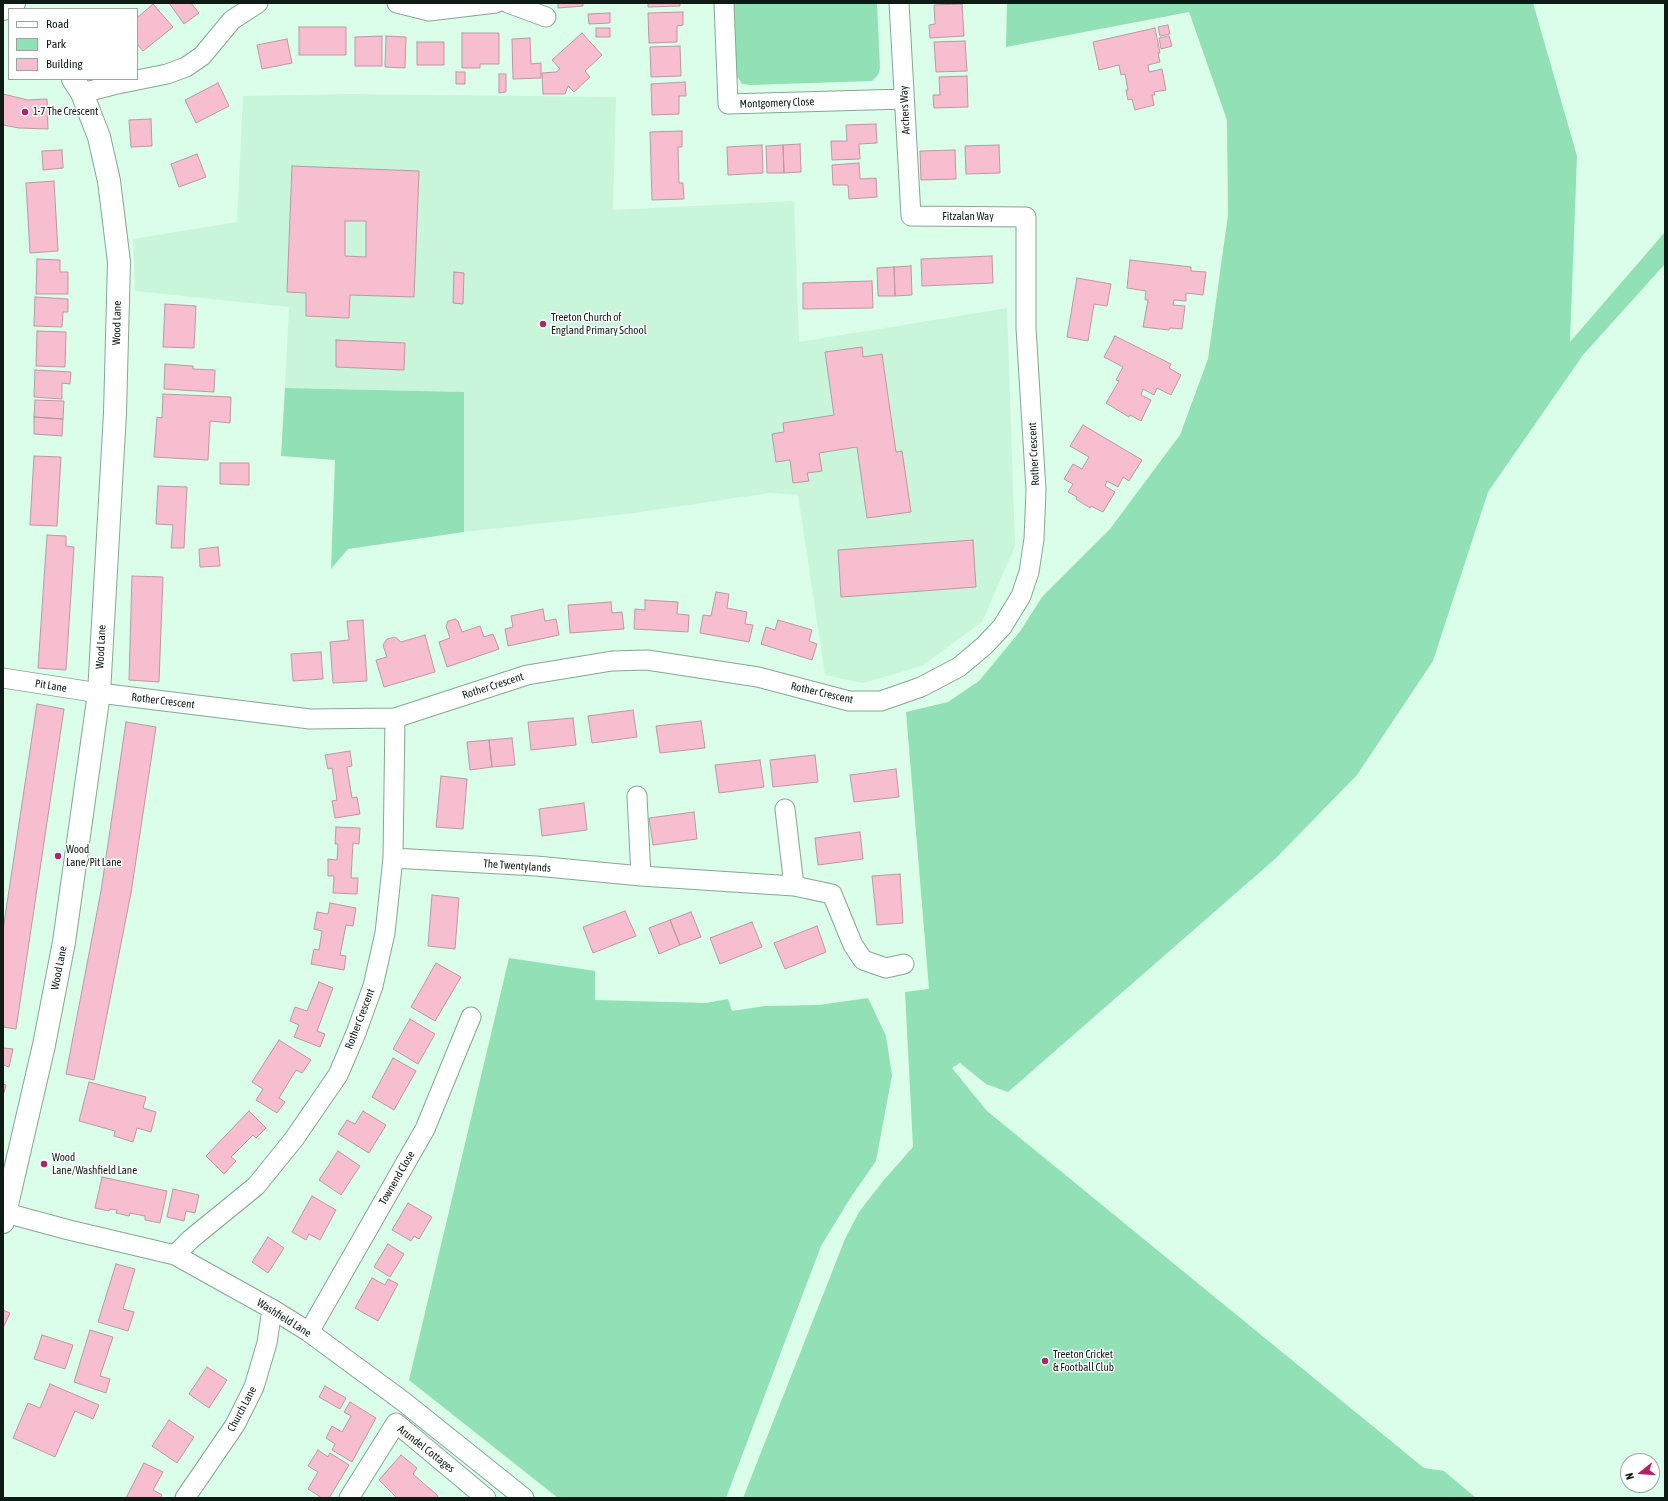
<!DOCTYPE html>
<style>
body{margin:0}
#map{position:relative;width:1668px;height:1501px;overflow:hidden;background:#dafee9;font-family:"Asap Condensed",sans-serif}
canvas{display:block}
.frame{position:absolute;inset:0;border:4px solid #0e1b14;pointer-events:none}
.legend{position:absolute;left:8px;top:8px;width:130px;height:72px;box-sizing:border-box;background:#fff;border:1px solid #9fa4a1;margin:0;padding:5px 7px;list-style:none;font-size:12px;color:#0e1b14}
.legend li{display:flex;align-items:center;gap:8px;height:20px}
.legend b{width:20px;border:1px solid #9fa4a1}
.north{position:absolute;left:1620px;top:1453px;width:40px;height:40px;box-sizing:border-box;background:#fff;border:1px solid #9fa4a1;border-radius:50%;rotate:253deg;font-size:11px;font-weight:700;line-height:16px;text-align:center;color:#0e1b14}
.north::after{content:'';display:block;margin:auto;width:14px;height:18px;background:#af2463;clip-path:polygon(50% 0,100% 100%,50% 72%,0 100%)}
</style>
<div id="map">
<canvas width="1668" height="1501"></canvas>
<div class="frame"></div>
<ul class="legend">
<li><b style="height:5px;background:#fff"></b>Road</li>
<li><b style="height:11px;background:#92e0b5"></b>Park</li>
<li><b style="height:11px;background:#f6becf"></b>Building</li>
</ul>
<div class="north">N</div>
</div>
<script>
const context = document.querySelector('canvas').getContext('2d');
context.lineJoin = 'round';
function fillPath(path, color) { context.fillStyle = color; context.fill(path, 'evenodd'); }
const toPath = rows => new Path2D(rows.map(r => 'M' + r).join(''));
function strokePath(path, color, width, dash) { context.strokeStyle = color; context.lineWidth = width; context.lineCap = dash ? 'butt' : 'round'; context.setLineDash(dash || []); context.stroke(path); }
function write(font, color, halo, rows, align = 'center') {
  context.font = font + ' "Asap Condensed",sans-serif'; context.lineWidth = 3; context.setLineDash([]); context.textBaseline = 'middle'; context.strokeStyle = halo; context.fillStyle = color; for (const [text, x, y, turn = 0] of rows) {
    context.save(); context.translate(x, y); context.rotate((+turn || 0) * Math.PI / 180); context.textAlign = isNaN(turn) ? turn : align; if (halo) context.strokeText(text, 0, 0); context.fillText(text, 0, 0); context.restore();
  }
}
const built = toPath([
 [350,94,616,97,613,210,794,201,799,342,1007,308,1015,546,982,622,922,666,863,683,825,675,798,495,769,493,627,514,464,532,464,392,285,388,289,307,135,291,133,239,237,222,243,96]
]);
const green = toPath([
 [732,3,877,3,880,68,878,75,872,81,750,85,742,84,734,72],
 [1007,3,1533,3,1577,156,1570,342,1665,232,1665,264,1583,355,1488,492,1433,661,1357,775,1275,859,1008,1092,986,1084,960,1063,952,1068,987,1111,1424,1468,1444,1471,1476,1498,743,1498,845,1239,859,1212,883,1181,913,1147,905,992,929,989,906,712,948,702,979,681,1021,630,1042,597,1110,529,1180,435,1208,359,1228,215,1227,120,1189,12,1006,47],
 [285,388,464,392,464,532,348,549,331,569,335,460,281,456],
 [509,958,595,971,595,1000,706,1003,728,999,732,1011,765,1006,819,1005,868,998,886,1036,892,1075,876,1161,851,1197,821,1246,726,1498,558,1498,409,1380]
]);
const building = toPath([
 [169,3,191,3,199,13,184,24,169,3],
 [558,3,583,3,583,6,558,8,558,3],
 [648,3,680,3,680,6,648,7,648,3],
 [153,4,173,27,143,51,137,44,137,18,153,4],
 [962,4,964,36,930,38,929,25,935,24,934,5,962,4],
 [683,12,683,25,677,26,677,42,649,43,648,13,683,12],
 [610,13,610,23,589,24,588,14,610,13],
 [1168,25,1170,34,1160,36,1158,27,1168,25],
 [299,27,346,27,346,55,299,55,299,27],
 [596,28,610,28,610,37,596,37,596,28],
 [1155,28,1160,53,1158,53,1160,62,1148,65,1149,72,1162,69,1166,90,1154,92,1155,95,1152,95,1154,105,1135,110,1132,99,1128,100,1126,90,1128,90,1125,74,1121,75,1119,65,1099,70,1093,42,1155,28],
 [462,33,499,33,499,64,480,64,480,68,462,68,462,33],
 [582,33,602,55,585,71,590,77,574,92,568,86,565,94,543,94,542,73,556,72,560,69,552,60,582,33],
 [382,36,382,66,355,66,355,37,382,36],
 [386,36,406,37,405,68,385,67,386,36],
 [1169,36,1172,46,1161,49,1159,38,1169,36],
 [530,38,531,64,541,63,541,78,513,79,512,39,530,38],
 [287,39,292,63,262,69,257,45,287,39],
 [965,41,967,71,936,72,934,42,965,41],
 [417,42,444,42,444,65,417,65,417,42],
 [680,46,681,76,651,77,650,47,680,46],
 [456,72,465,72,465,84,456,84,456,72],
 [499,74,506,74,506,92,499,93,499,74],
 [967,76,968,107,934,108,933,95,940,95,939,77,967,76],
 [685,82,686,96,679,96,679,114,652,115,651,84,685,82],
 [218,83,229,106,196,123,185,100,218,83],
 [3,94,28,100,47,99,48,129,19,128,3,125,3,94],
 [151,119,152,146,131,147,129,120,151,119],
 [876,124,877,143,859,144,860,159,832,160,831,141,847,141,846,125,876,124],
 [682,131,682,147,678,147,679,183,683,183,684,199,652,200,650,132,682,131],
 [800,144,801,172,784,173,783,145,800,144],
 [762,145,763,173,728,175,727,147,762,145],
 [783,145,784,173,767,173,766,146,783,145],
 [999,145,1000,173,966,174,965,146,999,145],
 [62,150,63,168,43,170,42,151,62,150],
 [955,150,956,179,921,180,920,151,955,150],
 [197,154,206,177,179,187,171,164,197,154],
 [859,163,860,179,876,178,877,197,849,199,848,185,833,185,832,165,859,163],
 [292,166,419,171,414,297,350,295,349,318,306,316,306,293,287,292,292,166],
 [345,221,366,221,366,257,345,256,345,221],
 [54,181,58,251,30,253,26,183,54,181],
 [992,256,993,283,922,286,921,259,992,256],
 [37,259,60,260,60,272,68,272,68,294,36,294,37,259],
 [1130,260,1191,267,1191,271,1206,272,1203,295,1186,293,1186,301,1174,300,1173,305,1185,306,1182,329,1170,328,1169,330,1143,327,1148,300,1145,300,1146,291,1127,288,1130,260],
 [911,266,912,295,895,296,894,267,911,266],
 [894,267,895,296,878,296,877,268,894,267],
 [454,272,464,273,463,304,453,303,454,272],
 [1077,278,1111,284,1107,306,1094,304,1088,341,1067,337,1077,278],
 [872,281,873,308,803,309,803,283,872,281],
 [35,297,68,299,68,312,63,312,62,327,34,326,35,297],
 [165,304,196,306,194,348,163,347,165,304],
 [37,331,66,332,65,367,36,366,37,331],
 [1115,336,1171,364,1169,368,1181,375,1171,395,1157,388,1154,395,1143,389,1141,395,1151,400,1141,421,1130,415,1129,417,1106,403,1119,381,1116,380,1123,367,1104,357,1115,336],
 [336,340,405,343,404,370,336,367,336,340],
 [862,347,863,357,882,354,896,452,902,451,911,512,867,518,857,447,819,453,822,471,807,473,809,481,793,483,790,460,776,462,772,434,784,432,783,423,834,415,825,352,862,347],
 [165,364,193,366,193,369,215,370,214,392,164,389,165,364],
 [35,370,71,372,70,384,62,383,62,399,34,397,35,370],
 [163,394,231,397,230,423,210,421,208,460,154,457,157,417,162,418,163,394],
 [35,400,64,401,63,419,34,417,35,400],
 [34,417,63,419,62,436,34,434,34,417],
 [1083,425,1142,460,1129,481,1123,477,1118,487,1107,481,1105,486,1115,492,1103,512,1091,506,1090,508,1076,499,1077,497,1068,492,1073,484,1064,479,1073,464,1082,469,1089,457,1070,446,1083,425],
 [34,456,61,457,57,526,30,525,34,456],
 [220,463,249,463,249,485,220,484,220,463],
 [158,486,187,487,184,548,171,548,173,525,156,524,158,486],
 [47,535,66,536,66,546,74,547,66,670,38,668,47,535],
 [973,540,976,587,841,597,838,550,973,540],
 [218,547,220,566,200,567,199,549,218,547],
 [132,576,163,577,159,682,129,680,132,576],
 [716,592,729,594,727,608,747,612,745,624,753,625,749,642,700,633,703,615,711,616,716,592],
 [645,600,678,602,677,614,689,615,688,632,634,629,635,609,645,610,645,600],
 [611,602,612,613,622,612,624,629,570,633,568,605,611,602],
 [543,609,545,621,556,619,559,635,508,646,505,629,513,627,511,616,543,609],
 [455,619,458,621,462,632,480,626,484,637,493,634,499,649,447,667,439,642,450,638,446,626,448,621,455,619],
 [363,620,367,681,333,683,330,642,349,640,347,621,363,620],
 [778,620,812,630,809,641,817,644,812,660,761,644,766,627,775,630,778,620],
 [425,635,435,672,384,687,376,660,387,657,383,645,387,639,395,637,401,642,425,635],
 [321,652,323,679,293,681,291,654,321,652],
 [37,704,64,709,16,1029,3,1027,3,930,37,704],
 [633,710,637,737,592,743,588,716,633,710],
 [573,718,576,745,531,750,528,722,573,718],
 [701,721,705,748,660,753,656,726,701,721],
 [126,722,156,727,131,893,94,1080,66,1074,101,891,126,722],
 [512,738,515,765,492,767,489,740,512,738],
 [489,740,492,767,470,770,467,742,489,740],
 [350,751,352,766,347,767,352,798,357,797,360,814,335,818,332,801,337,800,332,768,328,769,325,755,350,751],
 [815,755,818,782,773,787,770,760,815,755],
 [760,760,764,787,719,793,715,765,760,760],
 [896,769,899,797,854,802,850,775,896,769],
 [441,776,467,779,463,829,436,827,441,776],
 [584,803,587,830,542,836,539,809,584,803],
 [694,812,697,839,653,845,649,818,694,812],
 [336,827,360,828,359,844,353,843,351,878,358,878,357,894,333,893,334,876,328,876,328,859,337,860,338,844,335,844,336,827],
 [860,832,863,859,818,865,815,838,860,832],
 [900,874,903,923,877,925,872,876,900,874],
 [432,895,459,898,455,949,428,946,432,895],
 [330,903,356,908,353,926,346,925,340,955,346,956,344,970,311,964,314,949,319,950,322,931,314,929,317,912,328,914,330,903],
 [625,911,636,936,593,953,583,927,625,911],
 [691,912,701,937,680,945,670,920,691,912],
 [670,920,680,945,659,954,649,928,670,920],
 [752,922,762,947,720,964,710,938,752,922],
 [817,926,826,952,785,969,774,943,817,926],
 [436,963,461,977,435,1021,411,1007,436,963],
 [319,982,333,988,317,1031,325,1034,320,1047,294,1037,299,1025,290,1021,295,1007,307,1011,319,982],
 [410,1019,435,1034,418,1064,393,1049,410,1019],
 [279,1040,311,1060,302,1073,296,1070,279,1098,285,1102,277,1113,256,1100,263,1089,252,1082,279,1040],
 [3,1048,13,1049,9,1067,3,1065,3,1048],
 [393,1058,416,1071,394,1110,372,1097,393,1058],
 [89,1082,146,1097,143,1108,156,1112,151,1132,137,1128,133,1142,114,1136,115,1131,79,1121,89,1082],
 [3,1084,6,1085,3,1096,3,1084],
 [249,1111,266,1128,256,1138,253,1135,231,1157,236,1161,224,1174,206,1156,249,1111],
 [363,1111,386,1125,369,1153,338,1134,347,1120,355,1124,363,1111],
 [338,1151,360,1166,341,1195,319,1180,338,1151],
 [102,1177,167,1191,160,1223,145,1220,145,1216,130,1213,129,1216,116,1213,117,1210,110,1209,109,1211,95,1208,102,1177],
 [173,1189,199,1195,195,1213,186,1211,184,1221,167,1217,173,1189],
 [312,1196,336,1210,320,1240,309,1234,306,1240,292,1232,312,1196],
 [408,1203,432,1217,419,1239,414,1236,411,1241,392,1230,408,1203],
 [268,1237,284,1248,268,1273,252,1262,268,1237],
 [388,1244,404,1254,390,1277,374,1267,388,1244],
 [116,1264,135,1269,123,1309,134,1312,128,1331,98,1322,116,1264],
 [372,1278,385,1285,388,1279,398,1284,378,1321,355,1308,372,1278],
 [3,1310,10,1313,3,1328,3,1310],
 [90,1330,113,1337,100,1376,110,1379,106,1393,74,1382,90,1330],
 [42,1335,73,1345,65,1369,34,1359,42,1335],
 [207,1367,227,1380,209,1408,189,1394,207,1367],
 [50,1384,99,1405,93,1419,75,1411,55,1457,13,1438,28,1403,40,1408,50,1384],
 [325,1386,346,1398,340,1409,319,1397,325,1386],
 [350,1402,376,1418,352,1462,332,1450,335,1444,326,1438,332,1426,342,1432,351,1416,344,1412,350,1402],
 [169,1420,194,1437,177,1463,152,1446,169,1420],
 [318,1450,328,1457,330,1453,349,1465,329,1498,322,1498,308,1489,318,1472,308,1466,318,1450],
 [401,1455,417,1468,413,1474,438,1496,436,1498,397,1498,379,1480,401,1455],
 [144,1463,163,1472,153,1490,162,1495,160,1498,126,1498,144,1463]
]);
const minor = toPath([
 [397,3,429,11,496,3],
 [508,3,546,17],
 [724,3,728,104,904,99],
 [82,93,113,85,167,74,186,67,202,56,232,20,258,3],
 [3,678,99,693,310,719,395,718,527,675,612,661,647,660,758,677,849,701,881,701,921,687,959,667,984,646,1002,627,1021,596,1029,572,1034,539,1036,490,1026,328,1026,217,911,216,899,3],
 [637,796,641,876],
 [785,809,794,886],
 [393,858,536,866,641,876,794,886,832,894,853,945,863,960,886,968,904,964],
 [6,1213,69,1230,175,1255,272,1309,309,1332,404,1402,524,1498],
 [175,1255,191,1239,256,1186,294,1139,338,1075,356,1033,373,986,385,933,393,858,395,718],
 [309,1332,425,1129,471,1017],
 [185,1498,235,1425,254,1387,267,1343,272,1309],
 [349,1498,396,1423,486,1498]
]);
const tertiary = toPath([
 [3,1222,44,1045,64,942,99,693,115,413,119,262,109,181,99,137,82,93,73,79]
]);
const secondary = toPath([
 [3,9,14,3]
]);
const markers = [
 [25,112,4,"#af2463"],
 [543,324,4,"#af2463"],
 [58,856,4,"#af2463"],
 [44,1164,4,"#af2463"],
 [1045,1361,4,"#af2463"]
];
const streetNames = [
 ["Montgomery Close",777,103,-2],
 ["Archers Way",905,110,-93],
 ["Fitzalan Way",968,217],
 ["Wood Lane",117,323,-89],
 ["Rother Crescent",1034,454,-93],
 ["Wood Lane",101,647,-87],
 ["Pit Lane",51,686,9],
 ["Rother Crescent",493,686,-18],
 ["Rother Crescent",822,693,13],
 ["Rother Crescent",163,701,7],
 ["The Twentylands",517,866,4],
 ["Wood Lane",59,968,-79],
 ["Rother Crescent",360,1019,-69],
 ["Townend Close",397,1178,-60],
 ["Washfield Lane",284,1318,32],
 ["Church Lane",242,1409,-62],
 ["Arundel Cottages",426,1449,38]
];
const poiNames = [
 ["1-7 The Crescent",33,112],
 ["Treeton Church of",551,318],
 ["England Primary School",551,331],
 ["Wood",66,850],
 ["Lane/Pit Lane",66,863],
 ["Wood",52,1158],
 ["Lane/Washfield Lane",52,1171],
 ["Treeton Cricket",1053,1355],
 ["& Football Club",1053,1368]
];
fillPath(built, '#c9f5db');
fillPath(green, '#92e0b5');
fillPath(building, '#f6becf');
strokePath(building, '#bd98a3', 1);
strokePath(minor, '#85a794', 21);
strokePath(tertiary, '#85a794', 24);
strokePath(secondary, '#85a794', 24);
strokePath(minor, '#fff', 19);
strokePath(tertiary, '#fff', 22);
strokePath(secondary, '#fff', 22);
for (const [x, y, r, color] of markers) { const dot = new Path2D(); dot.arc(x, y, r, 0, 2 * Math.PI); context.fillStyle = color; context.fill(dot); strokePath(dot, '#fff', 1.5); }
write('11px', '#0e1b14', '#fff', streetNames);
write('11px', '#0e1b14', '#fff', poiNames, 'left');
</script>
